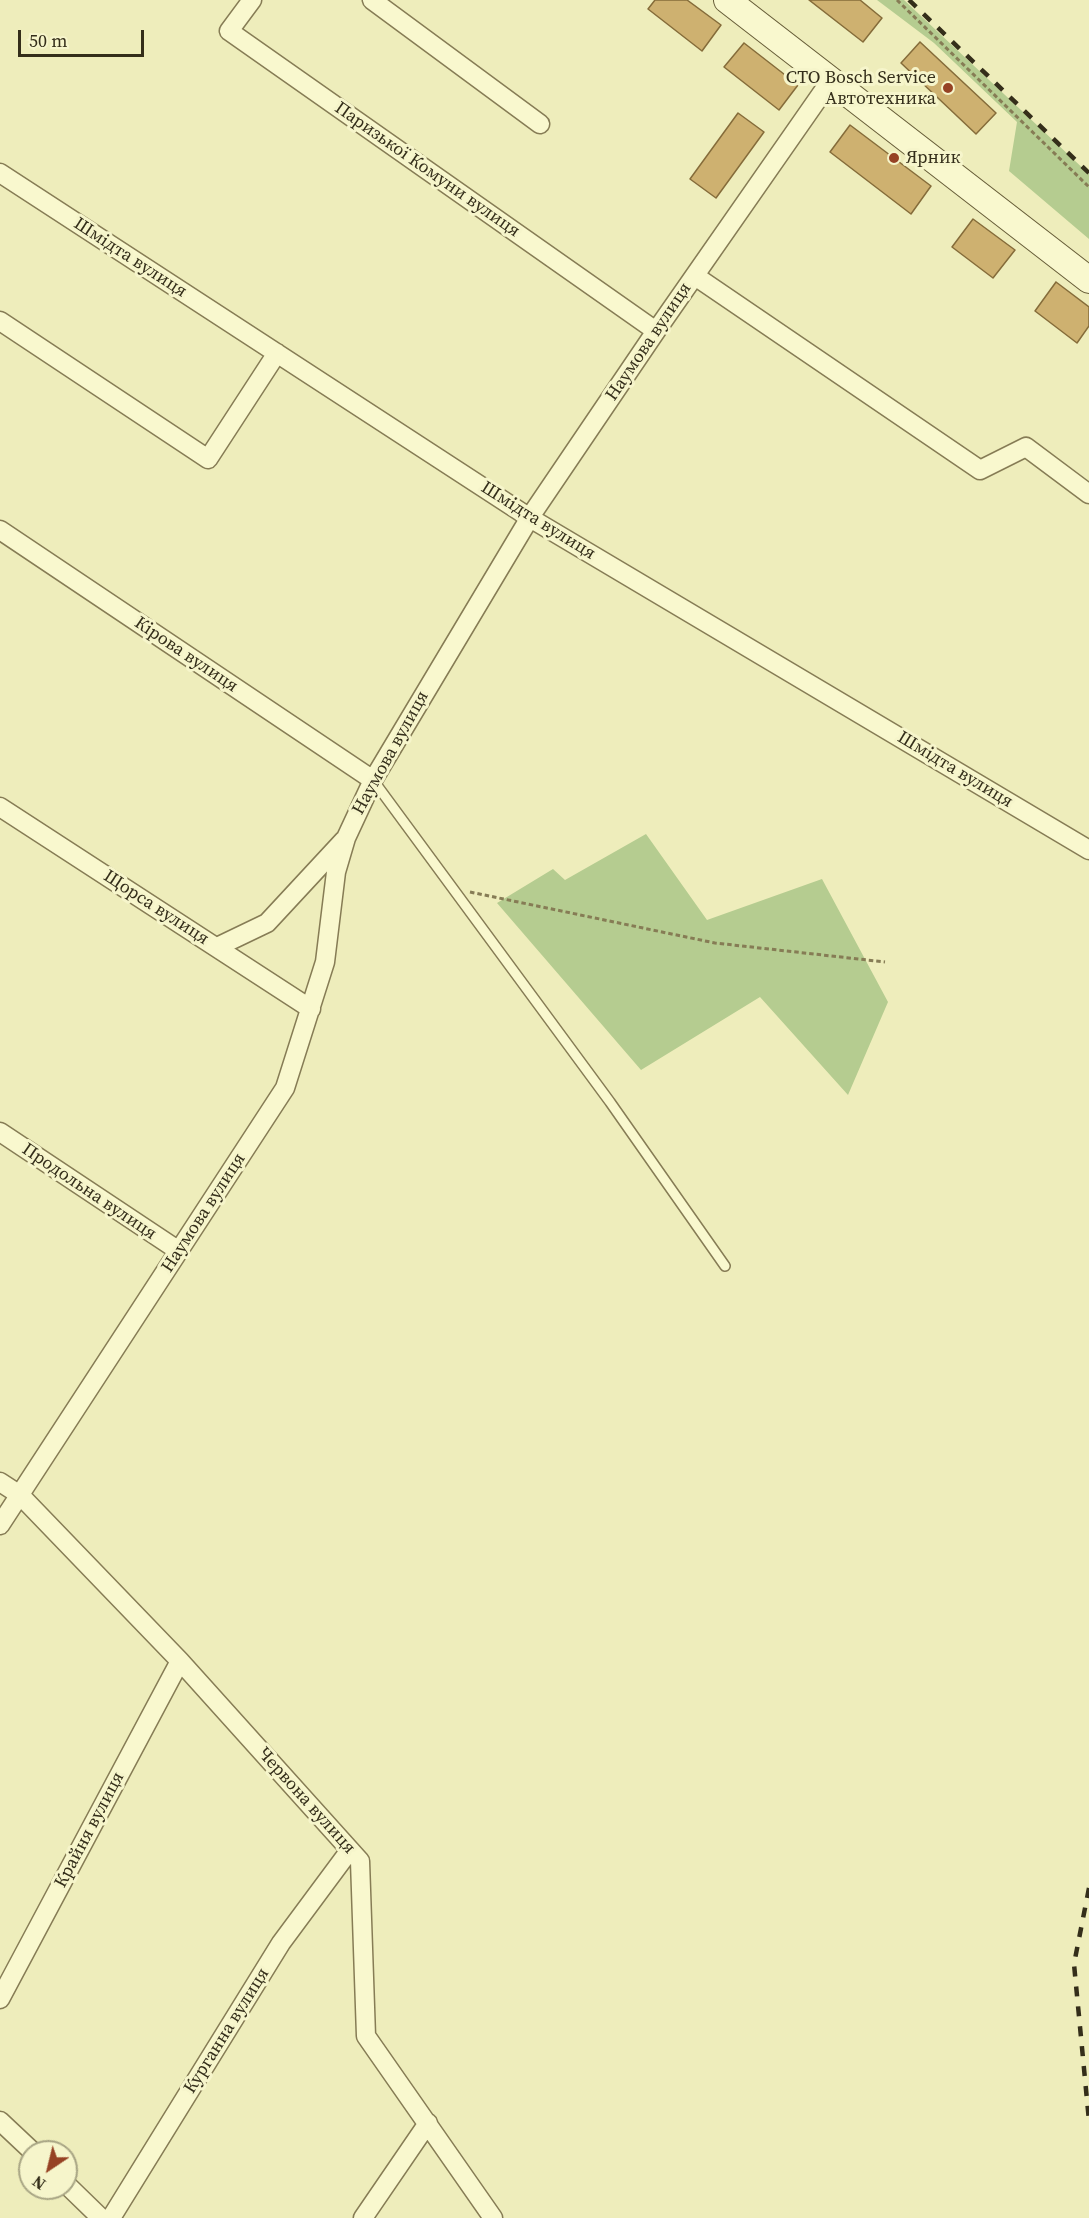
<!DOCTYPE html>
<meta charset="utf-8">
<style>
body{margin:0}
#map{position:relative;width:1089px;height:2218px;overflow:hidden;background:#eeedbb;font-family:"Source Serif 4",serif}
canvas{display:block}
.north{position:absolute;left:18px;top:2140px;width:60px;height:60px;box-sizing:border-box;background:#f6f5cb;border:2px solid #a8a584;border-radius:50%;rotate:215deg;font-size:16px;font-weight:700;line-height:24px;text-align:center;color:#342e1a}
.north::after{content:'';display:block;margin:auto;width:21px;height:27px;background:#964224;clip-path:polygon(50% 0,100% 100%,50% 72%,0 100%)}
.scale{position:absolute;left:18px;top:30px;width:126px;height:27px;box-sizing:border-box;border:3px solid #342e1a;border-top:0;padding-left:8px;font-size:18px;line-height:21px;white-space:nowrap;color:#342e1a;-webkit-text-stroke:4px #f6f5cb;paint-order:stroke}
</style>
<div id="map">
<canvas width="1089" height="2218"></canvas>
<div class="north">N</div>
<div class="scale">50 m</div>
</div>
<script>
const context = document.querySelector('canvas').getContext('2d');
context.lineJoin = 'round';
function fillPath(path, color) { context.fillStyle = color; context.fill(path, 'evenodd'); }
const toPath = rows => new Path2D(rows.map(r => 'M' + r).join(''));
function strokePath(path, color, width, dash) { context.strokeStyle = color; context.lineWidth = width; context.lineCap = dash ? 'butt' : 'round'; context.setLineDash(dash || []); context.stroke(path); }
function write(font, color, halo, rows, align = 'center') {
  context.font = font + ' "Source Serif 4",serif'; context.lineWidth = 6; context.setLineDash([]); context.textBaseline = 'middle'; context.strokeStyle = halo; context.fillStyle = color; for (const [text, x, y, turn = 0] of rows) {
    context.save(); context.translate(x, y); context.rotate((+turn || 0) * Math.PI / 180); context.textAlign = isNaN(turn) ? turn : align; if (halo) context.strokeText(text, 0, 0); context.fillText(text, 0, 0); context.restore();
  }
}
const green = toPath([
 [877,0,904,0,1089,174,1089,239,1009,171,1017,122,934,43],
 [646,834,707,920,822,879,888,1002,848,1095,760,997,641,1070,497,903,553,869,565,880]
]);
const building = toPath([
 [655,0,687,0,721,25,702,51,648,9,655,0],
 [809,0,860,0,882,18,863,42,809,0],
 [920,42,996,113,976,134,901,63,920,42],
 [744,43,798,85,779,110,724,67,744,43],
 [738,113,764,132,716,198,690,179,738,113],
 [850,125,931,186,911,214,830,152,850,125],
 [973,219,1015,250,993,278,952,247,973,219],
 [1056,282,1089,307,1089,326,1077,343,1035,311,1056,282]
]);
const path = toPath([
 [897,0,1089,187],
 [470,892,715,943,885,962]
]);
const lane = toPath([
 [373,780,610,1102,725,1266]
]);
const street = toPath([
 [252,0,229,31,656,331],
 [372,0,540,124],
 [0,173,530,518,1089,850],
 [695,276,980,470,1026,447,1089,494],
 [0,321,208,459,277,353],
 [0,530,373,780],
 [0,807,311,1009],
 [217,947,267,923,344,840],
 [0,1132,179,1251],
 [0,1482,20,1495,180,1661,360,1861,366,2036,493,2218],
 [0,1525,285,1088,325,962,336,872,346,838,373,780,532,514,656,331,831,80],
 [0,1999,180,1661],
 [0,2121,33,2152],
 [66,2184,101,2218],
 [111,2218,281,1943,350,1850],
 [363,2218,428,2123]
]);
const secondary = toPath([
 [727,0,1089,280]
]);
const rail = toPath([
 [909,0,1089,173],
 [1089,1888,1074,1964,1089,2121]
]);
const markers = [
 [948,88,6,"#964224"],
 [894,158,6,"#964224"]
];
const poiNames = [
 ["СТО Bosch Service",936,78],
 ["Автотехника",936,99],
 ["Ярник",906,158,"left"]
];
const streetNames = [
 ["Паризької Комуни вулиця",427,170,35],
 ["Шмідта вулиця",130,258,33],
 ["Наумова вулиця",649,342,-56],
 ["Шмідта вулиця",538,521,32],
 ["Кірова вулиця",186,655,34],
 ["Наумова вулиця",391,753,-61],
 ["Шмідта вулиця",955,770,31],
 ["Щорса вулиця",156,908,33],
 ["Продольна вулиця",89,1192,34],
 ["Наумова вулиця",204,1213,-57],
 ["Червона вулиця",306,1801,48],
 ["Крайня вулиця",90,1830,-62],
 ["Курганна вулиця",227,2031,-58]
];
fillPath(green, '#b5cc90');
fillPath(building, '#ceb170');
strokePath(building, '#856c3a', 1.5);
strokePath(lane, '#867c55', 12);
strokePath(street, '#867c55', 21);
strokePath(secondary, '#675d38', 28);
strokePath(path, '#867c55', 3, [4.5, 3]);
strokePath(lane, '#f9f8ce', 9);
strokePath(street, '#f9f8ce', 18);
strokePath(secondary, '#f9f8ce', 26);
strokePath(rail, '#342e1a', 4.5, [10, 10]);
for (const [x, y, r, color] of markers) { const dot = new Path2D(); dot.arc(x, y, r, 0, 2 * Math.PI); context.fillStyle = color; context.fill(dot); strokePath(dot, '#f6f5cb', 2); }
write('18px', '#342e1a', '#f6f5cb', poiNames, 'right');
write('18px', '#342e1a', '#f6f5cb', streetNames);
</script>
